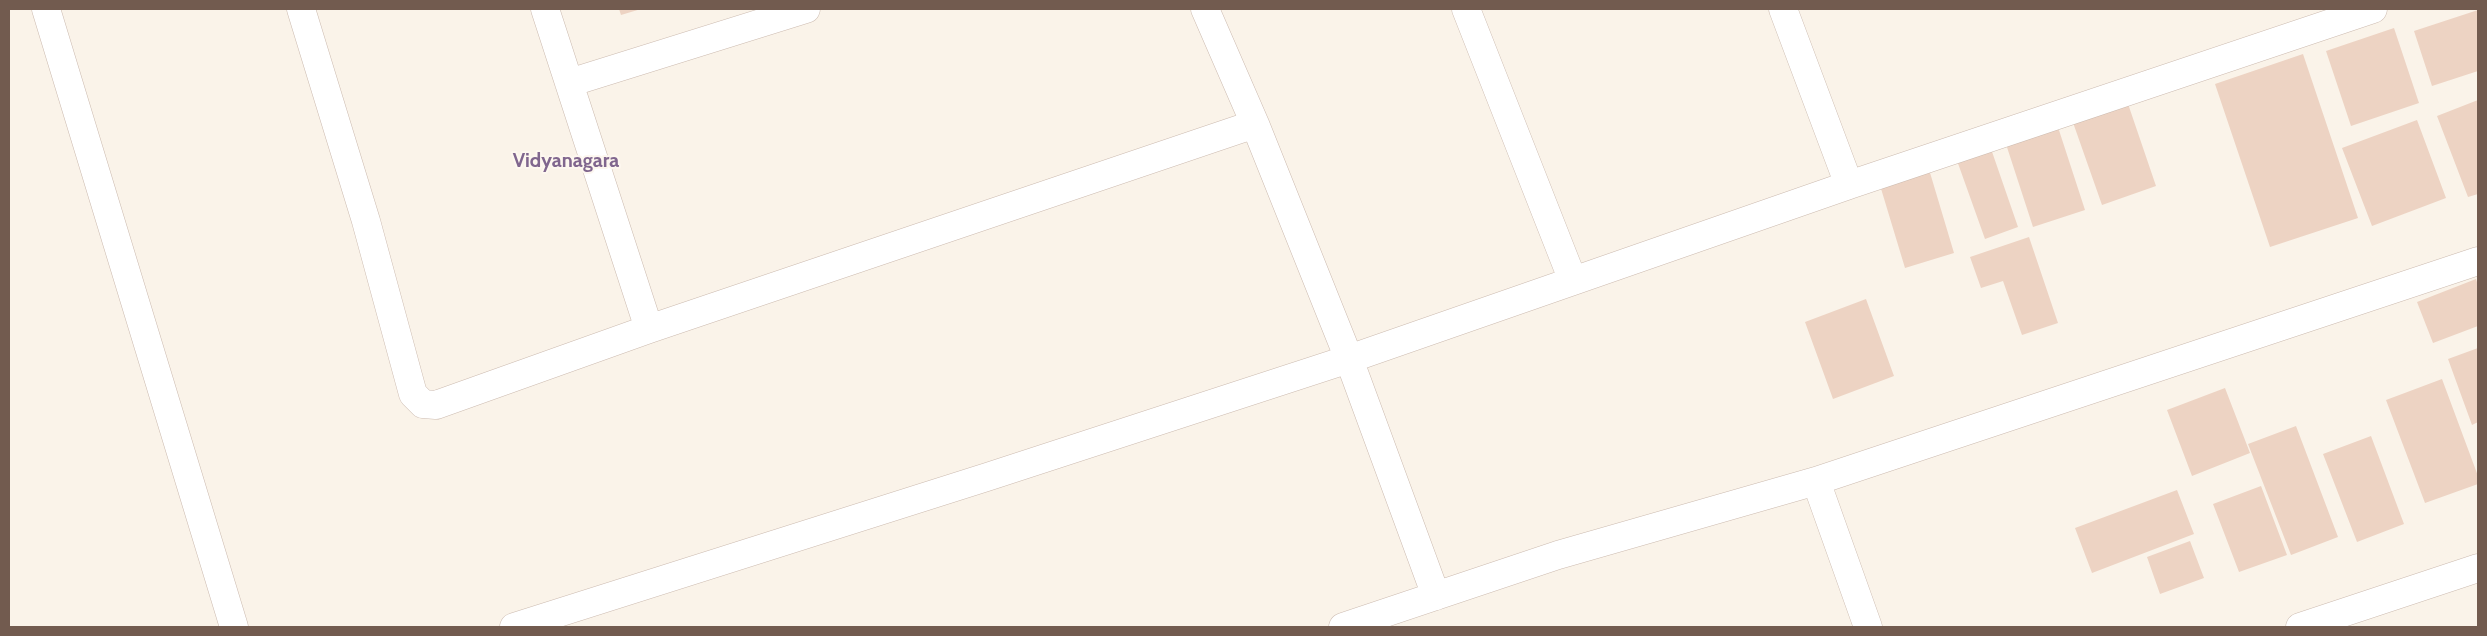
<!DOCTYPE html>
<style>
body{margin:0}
#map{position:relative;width:2487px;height:636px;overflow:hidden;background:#faf3e9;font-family:Cabin,sans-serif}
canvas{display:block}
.frame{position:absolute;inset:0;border:10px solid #725b4f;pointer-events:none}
</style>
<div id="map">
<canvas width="2487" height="636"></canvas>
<div class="frame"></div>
</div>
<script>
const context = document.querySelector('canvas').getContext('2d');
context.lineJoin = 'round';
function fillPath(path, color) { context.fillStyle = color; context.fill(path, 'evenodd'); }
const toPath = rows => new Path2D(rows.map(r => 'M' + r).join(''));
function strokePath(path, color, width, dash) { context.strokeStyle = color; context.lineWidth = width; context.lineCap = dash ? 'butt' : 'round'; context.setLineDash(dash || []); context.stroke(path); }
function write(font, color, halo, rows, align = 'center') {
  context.font = font + ' Cabin,sans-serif'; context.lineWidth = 4; context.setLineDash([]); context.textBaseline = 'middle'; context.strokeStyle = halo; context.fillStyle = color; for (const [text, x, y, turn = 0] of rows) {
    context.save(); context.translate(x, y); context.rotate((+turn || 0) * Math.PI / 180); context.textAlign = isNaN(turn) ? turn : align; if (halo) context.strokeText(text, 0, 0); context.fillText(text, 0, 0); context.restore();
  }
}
const building = toPath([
 [619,9,641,9,621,15],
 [2478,10,2478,71,2432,86,2414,31],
 [2394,28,2419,103,2351,126,2326,51],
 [2303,54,2358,218,2270,247,2215,84],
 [2125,95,2156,186,2102,205,2070,114],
 [2478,100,2478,194,2468,197,2437,116],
 [2417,120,2446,198,2372,226,2342,148],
 [2056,121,2085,210,2033,227,2004,138],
 [1989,143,2018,227,1985,239,1955,155],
 [1928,166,1954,253,1905,268,1879,182],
 [2029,237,2058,323,2022,335,2003,281,1981,288,1970,257],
 [2476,279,2478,285,2478,326,2433,343,2417,302],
 [1866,299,1894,376,1833,399,1805,322],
 [2478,348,2478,422,2472,425,2448,359],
 [2442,379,2478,476,2478,484,2425,503,2386,400],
 [2225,388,2250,453,2192,476,2167,410],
 [2296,426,2338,537,2291,555,2248,444],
 [2371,436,2404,524,2357,542,2323,454],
 [2261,486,2287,555,2239,572,2213,504],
 [2177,490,2194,534,2092,573,2075,528],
 [2190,541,2204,578,2160,594,2147,557]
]);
const minor = toPath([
 [46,9,234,627],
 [301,9,366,221,413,394,423,404,436,405,649,329,1255,124],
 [545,9,649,329],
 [1205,9,1255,124,1349,359,1849,185,1783,9],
 [1466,9,1573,281],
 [569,83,806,9],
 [1849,185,2373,9],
 [1816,481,1868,627],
 [514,627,987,477,1349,359,1436,596],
 [1343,627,1558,555,1816,481,2478,261],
 [2300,627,2478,568]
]);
const districtNames = [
 ["Vidyanagara",566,161]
];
fillPath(building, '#edd3c3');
strokePath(minor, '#ccbbb0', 29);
strokePath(minor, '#fff', 28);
write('bold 20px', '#80668e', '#fdf7ef', districtNames);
</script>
